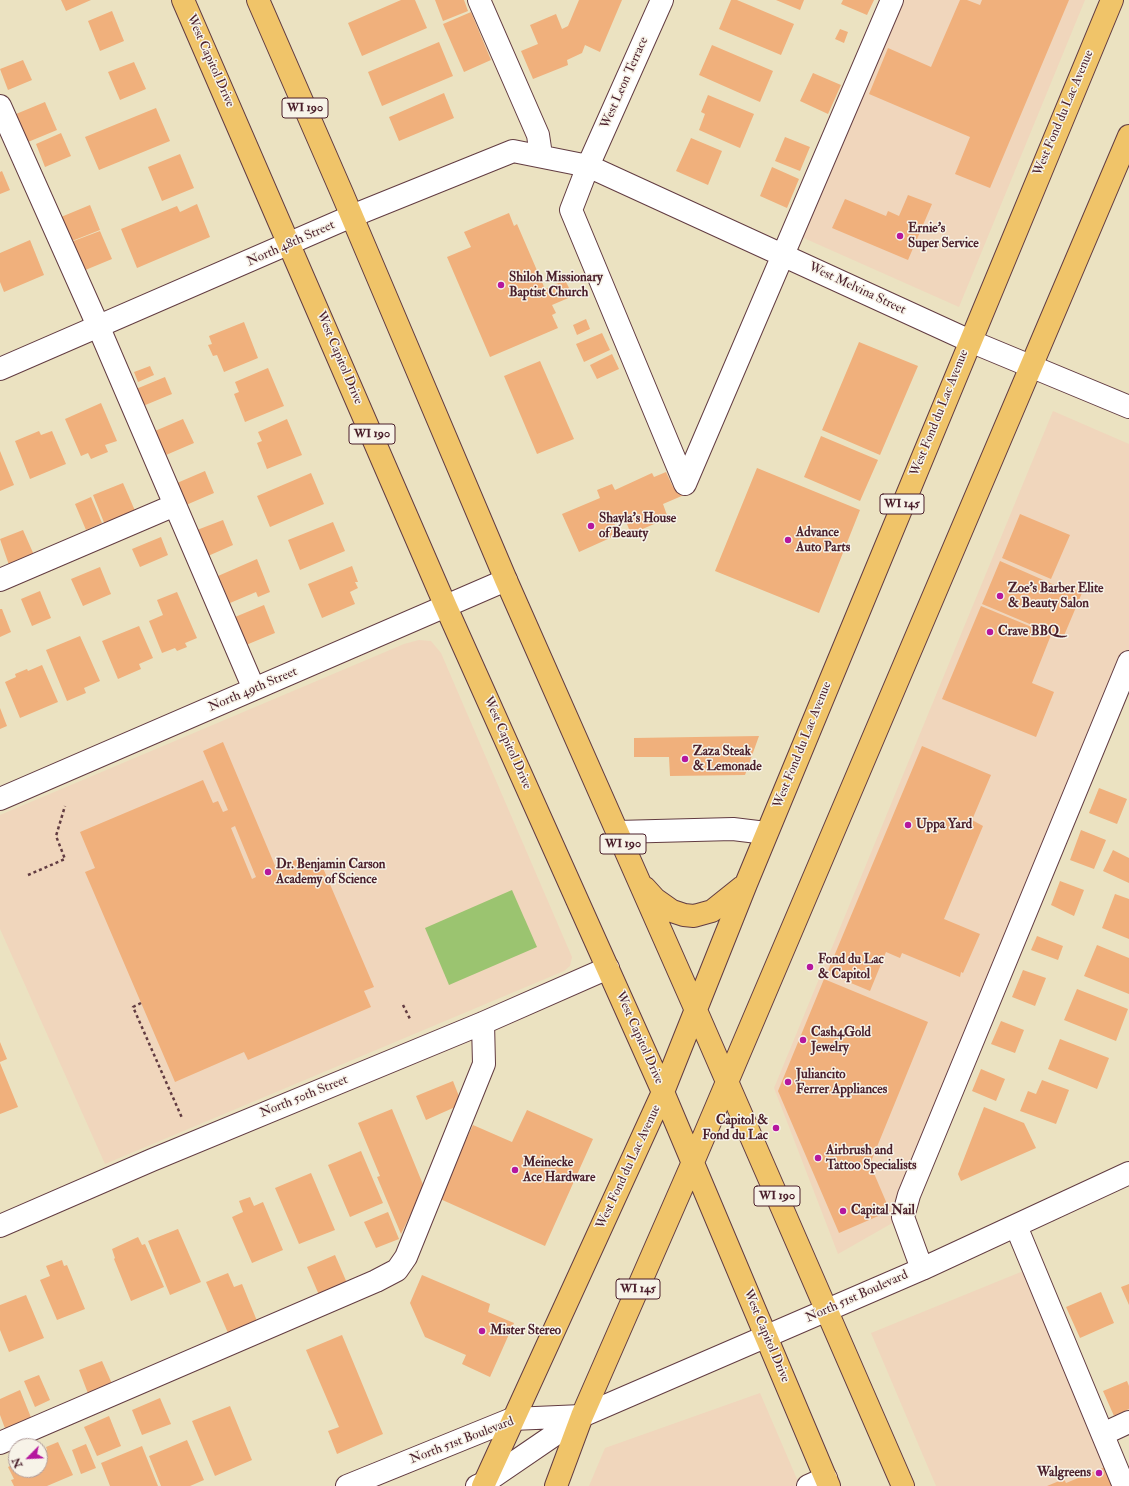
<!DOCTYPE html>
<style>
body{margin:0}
#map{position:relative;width:1129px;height:1486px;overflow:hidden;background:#ebe2c1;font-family:"IM FELL Double Pica",serif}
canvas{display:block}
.north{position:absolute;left:8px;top:1438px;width:40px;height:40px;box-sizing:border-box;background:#f7f3e8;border:1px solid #b29e9c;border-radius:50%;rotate:246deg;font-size:11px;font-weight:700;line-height:16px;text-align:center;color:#4a1f2b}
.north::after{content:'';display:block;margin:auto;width:14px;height:18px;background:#b5179e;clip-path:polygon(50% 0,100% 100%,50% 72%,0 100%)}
</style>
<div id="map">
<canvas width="1129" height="1486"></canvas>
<div class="north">N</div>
</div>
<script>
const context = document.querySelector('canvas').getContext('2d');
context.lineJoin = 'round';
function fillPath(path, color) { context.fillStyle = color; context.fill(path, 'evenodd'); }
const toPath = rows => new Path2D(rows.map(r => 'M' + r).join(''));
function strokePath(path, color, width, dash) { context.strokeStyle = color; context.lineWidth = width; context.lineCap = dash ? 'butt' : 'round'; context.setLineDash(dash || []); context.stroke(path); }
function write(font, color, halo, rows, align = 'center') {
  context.font = font + ' "IM FELL Double Pica",serif'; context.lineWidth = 3; context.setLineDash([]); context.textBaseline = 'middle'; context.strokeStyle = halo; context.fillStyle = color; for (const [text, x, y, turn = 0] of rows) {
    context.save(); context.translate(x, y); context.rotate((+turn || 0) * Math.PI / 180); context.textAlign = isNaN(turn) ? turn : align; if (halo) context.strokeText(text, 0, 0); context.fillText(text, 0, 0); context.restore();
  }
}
const built = toPath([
 [886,0,1085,0,959,307,788,231],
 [1053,411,1129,444,1129,662,903,1217,838,1254,774,1088],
 [419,640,431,641,441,653,572,957,570,966,564,971,105,1164,0,929,0,815,404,644],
 [1038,1265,1129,1486,936,1486,871,1333],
 [760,1393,800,1486,589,1486,605,1448]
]);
const green = toPath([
 [512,890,537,947,449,985,425,928]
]);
const building = toPath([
 [61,0,91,0,66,11],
 [401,0,415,0,427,28,362,56,348,23],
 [435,0,464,0,468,11,443,21],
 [579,0,622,0,600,52,585,45,582,53,567,60,568,65,533,79,521,51,538,44,530,25,556,14,562,29,568,26],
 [731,0,737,0,794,24,781,55,719,29],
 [776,0,804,0,800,10],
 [843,0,874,0,867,15,841,4],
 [960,0,967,0,980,5,982,0,1069,0,990,188,955,174,970,137,869,94,888,48,931,67],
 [112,11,124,41,100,51,88,21],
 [471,12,491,60,464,72,443,24],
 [840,29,848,32,844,43,835,39],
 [439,42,453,76,382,106,368,72],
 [712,45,773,71,760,102,699,75],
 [23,60,32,80,8,90,0,69],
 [134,62,146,89,120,100,108,72],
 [813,73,841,85,828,114,800,101],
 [444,93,454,118,399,141,389,117],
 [708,95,754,114,740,148,699,130,705,114,701,112],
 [45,102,57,130,28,142,16,114],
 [156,108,170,141,99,170,85,137],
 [61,133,71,156,45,167,36,144],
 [785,137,810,147,800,171,775,161],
 [691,138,722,151,708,185,676,171],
 [180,154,194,188,162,201,148,167],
 [772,167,799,179,787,208,760,196],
 [2,171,10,190,0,194,0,172],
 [908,195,932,204,908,260,832,228,845,199,886,216,888,211,899,216],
 [197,204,210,237,137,268,121,229,177,206,180,212],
 [90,205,100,230,72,241,61,217],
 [509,213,514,226,517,224,545,289,565,280,573,296,552,305,556,313,552,315,558,328,490,357,447,257,471,247,464,232],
 [100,231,112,259,83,271,71,242],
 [30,240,44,275,4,292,0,282,0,253],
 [586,319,590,329,577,335,573,325],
 [244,322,258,358,224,372,217,355,213,356,208,345,212,344,209,336],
 [602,333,610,350,584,362,576,344],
 [859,342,918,366,880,455,822,430],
 [612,354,619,369,597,379,590,365],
 [540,361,574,439,537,454,504,376],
 [150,366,154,375,138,382,134,372],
 [268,368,284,406,245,422,234,394,239,392,235,382],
 [165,377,172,394,143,406,136,389],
 [101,403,117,441,105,445,108,452,91,459,88,453,81,456,65,419],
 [183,419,194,443,166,455,155,431],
 [287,419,302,455,267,469,257,443,262,441,258,432],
 [39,431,41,435,52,431,66,464,30,479,15,441],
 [821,436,878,460,860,501,804,477],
 [0,451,14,485,0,491],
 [757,468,860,510,819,613,715,571],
 [205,471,214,493,186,505,177,483],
 [666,472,673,487,679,484,684,495,663,504,668,518,631,534,625,519,614,523,619,534,579,552,562,514,600,498,597,490,612,484,615,490,652,473,654,477],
 [311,473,324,504,270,527,257,496],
 [123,483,136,513,105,525,93,495],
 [91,497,102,523,86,530,75,504],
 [1020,514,1070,535,1051,579,1002,558],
 [223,520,233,545,208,556,197,530],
 [333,522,345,551,300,570,288,540],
 [23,530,34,555,9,565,0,539],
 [161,537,168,555,140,567,132,549],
 [257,559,270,592,258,597,256,592,230,603,218,576],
 [1000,561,1057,586,1058,582,1082,593,1063,638,982,604],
 [352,566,358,582,355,582,358,588,350,592,355,604,322,618,308,584],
 [100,567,111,594,83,606,71,579],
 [40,591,51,618,32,626,21,599],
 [177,592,197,638,185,643,187,647,177,651,175,648,162,653,149,621,163,615,157,600],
 [264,605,275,633,246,645,235,617],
 [981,606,1051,635,1032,683,1054,692,1036,737,942,699],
 [0,609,2,609,11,632,0,637],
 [139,626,153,658,139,664,141,669,118,679,102,641],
 [80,636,100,681,84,688,86,693,67,701,46,650],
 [42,665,58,702,20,718,5,682,16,677,15,674,27,669,28,671],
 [0,708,7,726,0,729],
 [759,736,745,775,670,776,669,757,634,757,634,738],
 [223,742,276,868,303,857,307,867,320,861,374,987,364,991,371,1007,248,1060,244,1052,175,1082,85,872,95,868,80,832,203,780,213,803,218,801,223,812,228,810,203,751],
 [235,826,256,877,252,879,231,828],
 [922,746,991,775,972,820,983,826,944,919,980,934,963,973,961,972,960,977,902,953,900,958,886,952,870,991,827,973],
 [1099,788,1127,799,1117,824,1089,813],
 [1081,830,1106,840,1094,869,1070,860],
 [1113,850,1129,858,1129,883,1103,871],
 [1060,881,1084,890,1074,916,1051,905],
 [1115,894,1129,899,1129,939,1102,928],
 [1037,936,1063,946,1058,960,1031,950],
 [1097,945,1129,958,1129,994,1084,976],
 [1023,970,1046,978,1035,1006,1012,997],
 [824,979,928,1022,870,1164,890,1211,839,1233,778,1091],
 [1077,989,1128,1009,1116,1041,1064,1020],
 [1001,1021,1024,1030,1015,1053,991,1044],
 [1060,1039,1109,1058,1097,1089,1048,1069],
 [0,1042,7,1059,0,1062],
 [0,1063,18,1107,0,1114],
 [981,1069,1005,1079,996,1101,972,1091],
 [1042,1080,1069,1090,1056,1124,1020,1111,1028,1091,1036,1094],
 [453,1081,462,1104,426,1120,416,1096],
 [984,1107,1024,1123,1036,1148,961,1181,958,1174],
 [392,1109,424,1187,401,1234,377,1177,380,1176,358,1123],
 [527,1110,593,1139,545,1246,438,1198,473,1125,512,1142],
 [361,1151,383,1203,350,1217,328,1165],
 [311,1173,335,1230,299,1244,275,1188],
 [250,1197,254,1206,263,1202,283,1250,252,1263,232,1217,243,1212,239,1201],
 [388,1212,399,1239,376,1248,364,1222],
 [178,1229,201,1282,170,1295,148,1241],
 [138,1237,142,1245,145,1244,164,1287,131,1301,114,1259,115,1258,112,1249],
 [335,1255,347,1283,319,1295,307,1267],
 [62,1260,64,1266,67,1265,85,1309,57,1320,40,1280,50,1276,46,1266],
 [228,1273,234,1287,242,1284,257,1321,228,1333,206,1282],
 [422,1275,490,1304,488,1312,514,1323,490,1377,462,1364,466,1355,425,1337,410,1303],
 [1129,1284,1129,1305,1121,1287],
 [1101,1292,1114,1323,1080,1338,1066,1307],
 [26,1295,44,1338,9,1352,0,1330,0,1305],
 [342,1335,383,1434,337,1454,328,1431,339,1427,306,1350],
 [102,1361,113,1386,89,1396,79,1370],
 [39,1375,50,1400,35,1407,24,1381],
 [1127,1381,1129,1386,1129,1409,1114,1416,1103,1391],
 [20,1390,32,1420,6,1431,0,1415,0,1399],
 [160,1398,171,1424,142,1435,132,1410],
 [230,1406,252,1460,215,1476,192,1421],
 [109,1416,121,1446,97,1456,84,1427],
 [187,1440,204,1480,190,1486,161,1486,149,1456],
 [58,1442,73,1475,47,1486,14,1486,11,1480,14,1479,8,1467,16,1463,16,1470,40,1470,40,1453,47,1450,46,1447],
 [86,1444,96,1468,81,1474,72,1450],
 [142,1446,158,1486,110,1486,101,1463],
 [1105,1467,1114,1486,1047,1486,1064,1479,1066,1483]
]);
const path = toPath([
 [28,875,65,859,56,836,65,806],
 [141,1003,133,1007,182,1118],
 [403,1005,411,1021]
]);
const minor = toPath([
 [479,0,538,135,541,155],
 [662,0,588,166,571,210,685,484,892,0],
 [0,106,99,328,254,689],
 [0,369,352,216,513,151,588,166,970,341,1129,407],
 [0,580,175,505],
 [0,799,506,580],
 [617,832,733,829,766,833],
 [0,1226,152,1160,483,1023,608,968],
 [1016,1226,1124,1486],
 [922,1269,903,1217,909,1195,1129,662],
 [1103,1434,1129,1422],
 [0,1443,376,1281,397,1270,406,1257,484,1064,483,1023],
 [347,1486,512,1419,582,1416],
 [477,1486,484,1483,582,1416,922,1269,1129,1173],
 [808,1486,826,1478]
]);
const major = toPath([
 [183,0,446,607,663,1092,829,1486],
 [258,0,342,193,506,580,695,1008,903,1486],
 [645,888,655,899,672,911,684,915,694,916,712,911,742,887],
 [483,1486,663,1092,746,884,1112,0],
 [556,1486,582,1416,693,1162,1129,136]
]);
const markers = [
 [900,236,4,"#b5179e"],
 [501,285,4,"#b5179e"],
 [591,526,4,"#b5179e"],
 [788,540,4,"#b5179e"],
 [1000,596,4,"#b5179e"],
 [990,632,4,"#b5179e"],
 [685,759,4,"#b5179e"],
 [908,825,4,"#b5179e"],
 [268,872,4,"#b5179e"],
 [810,967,4,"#b5179e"],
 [803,1040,4,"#b5179e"],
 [788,1082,4,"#b5179e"],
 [776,1128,4,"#b5179e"],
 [818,1158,4,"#b5179e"],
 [515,1170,4,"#b5179e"],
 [843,1211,4,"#b5179e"],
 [482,1331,4,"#b5179e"],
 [1099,1473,4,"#b5179e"]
];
const shields = [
 [305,108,46],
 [372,434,46],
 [902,504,44],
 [623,844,46],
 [777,1196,46],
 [638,1289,44]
];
const shieldNames = [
 ["WI 190",305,108],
 ["WI 190",372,434],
 ["WI 145",902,504],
 ["WI 190",623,844],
 ["WI 190",777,1196],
 ["WI 145",638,1289]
];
const streetNames = [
 ["West Capitol Drive",210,61,66],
 ["West Leon Terrace",625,83,-66],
 ["West Fond du Lac Avenue",1064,113,-67],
 ["North 48th Street",291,244,-24],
 ["West Melvina Street",857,289,25],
 ["West Capitol Drive",339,358,67],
 ["West Fond du Lac Avenue",940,413,-68],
 ["North 49th Street",253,690,-23],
 ["West Capitol Drive",507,743,66],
 ["West Fond du Lac Avenue",803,745,-68],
 ["West Capitol Drive",639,1038,66],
 ["North 50th Street",304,1097,-22],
 ["West Fond du Lac Avenue",629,1167,-65],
 ["North 51st Boulevard",857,1297,-24],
 ["West Capitol Drive",766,1336,67],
 ["North 51st Boulevard",462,1441,-21]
];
const poiNames = [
 ["Ernie's",908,229],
 ["Super Service",908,244],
 ["Shiloh Missionary",509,278],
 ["Baptist Church",509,293],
 ["Shayla's House",599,519],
 ["of Beauty",599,534],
 ["Advance",796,533],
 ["Auto Parts",796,548],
 ["Zoe's Barber Elite",1008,589],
 ["& Beauty Salon",1008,604],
 ["Crave BBQ",998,632],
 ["Zaza Steak",693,752],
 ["& Lemonade",693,767],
 ["Uppa Yard",916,825],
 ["Dr. Benjamin Carson",276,865],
 ["Academy of Science",276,880],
 ["Fond du Lac",818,960],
 ["& Capitol",818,975],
 ["Cash4Gold",811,1033],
 ["Jewelry",811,1048],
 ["Juliancito",796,1075],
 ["Ferrer Appliances",796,1090],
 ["Capitol &",768,1121,"right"],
 ["Fond du Lac",768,1136,"right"],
 ["Airbrush and",826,1151],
 ["Tattoo Specialists",826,1166],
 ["Meinecke",523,1163],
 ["Ace Hardware",523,1178],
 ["Capital Nail",851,1211],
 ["Mister Stereo",490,1331],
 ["Walgreens",1091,1473,"right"]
];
fillPath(built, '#f0d6bc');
fillPath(green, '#9bc470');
fillPath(building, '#f0b07c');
strokePath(minor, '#623c42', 24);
strokePath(major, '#623c42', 24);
strokePath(path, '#623c42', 2.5, [3, 3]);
strokePath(minor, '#fff', 22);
strokePath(major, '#f0c469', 22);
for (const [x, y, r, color] of markers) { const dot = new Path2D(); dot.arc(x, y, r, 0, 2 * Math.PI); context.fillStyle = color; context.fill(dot); strokePath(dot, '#f7f3e8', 1.5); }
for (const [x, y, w] of shields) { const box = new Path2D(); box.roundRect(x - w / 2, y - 10, w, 20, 3); context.fillStyle = '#f7f3e8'; context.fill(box); strokePath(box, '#4a1f2b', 1); }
write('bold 12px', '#4a1f2b', null, shieldNames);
write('13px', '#4a1f2b', '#f7f3e8', streetNames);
write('bold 13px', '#4a1f2b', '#f7f3e8', poiNames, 'left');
</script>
